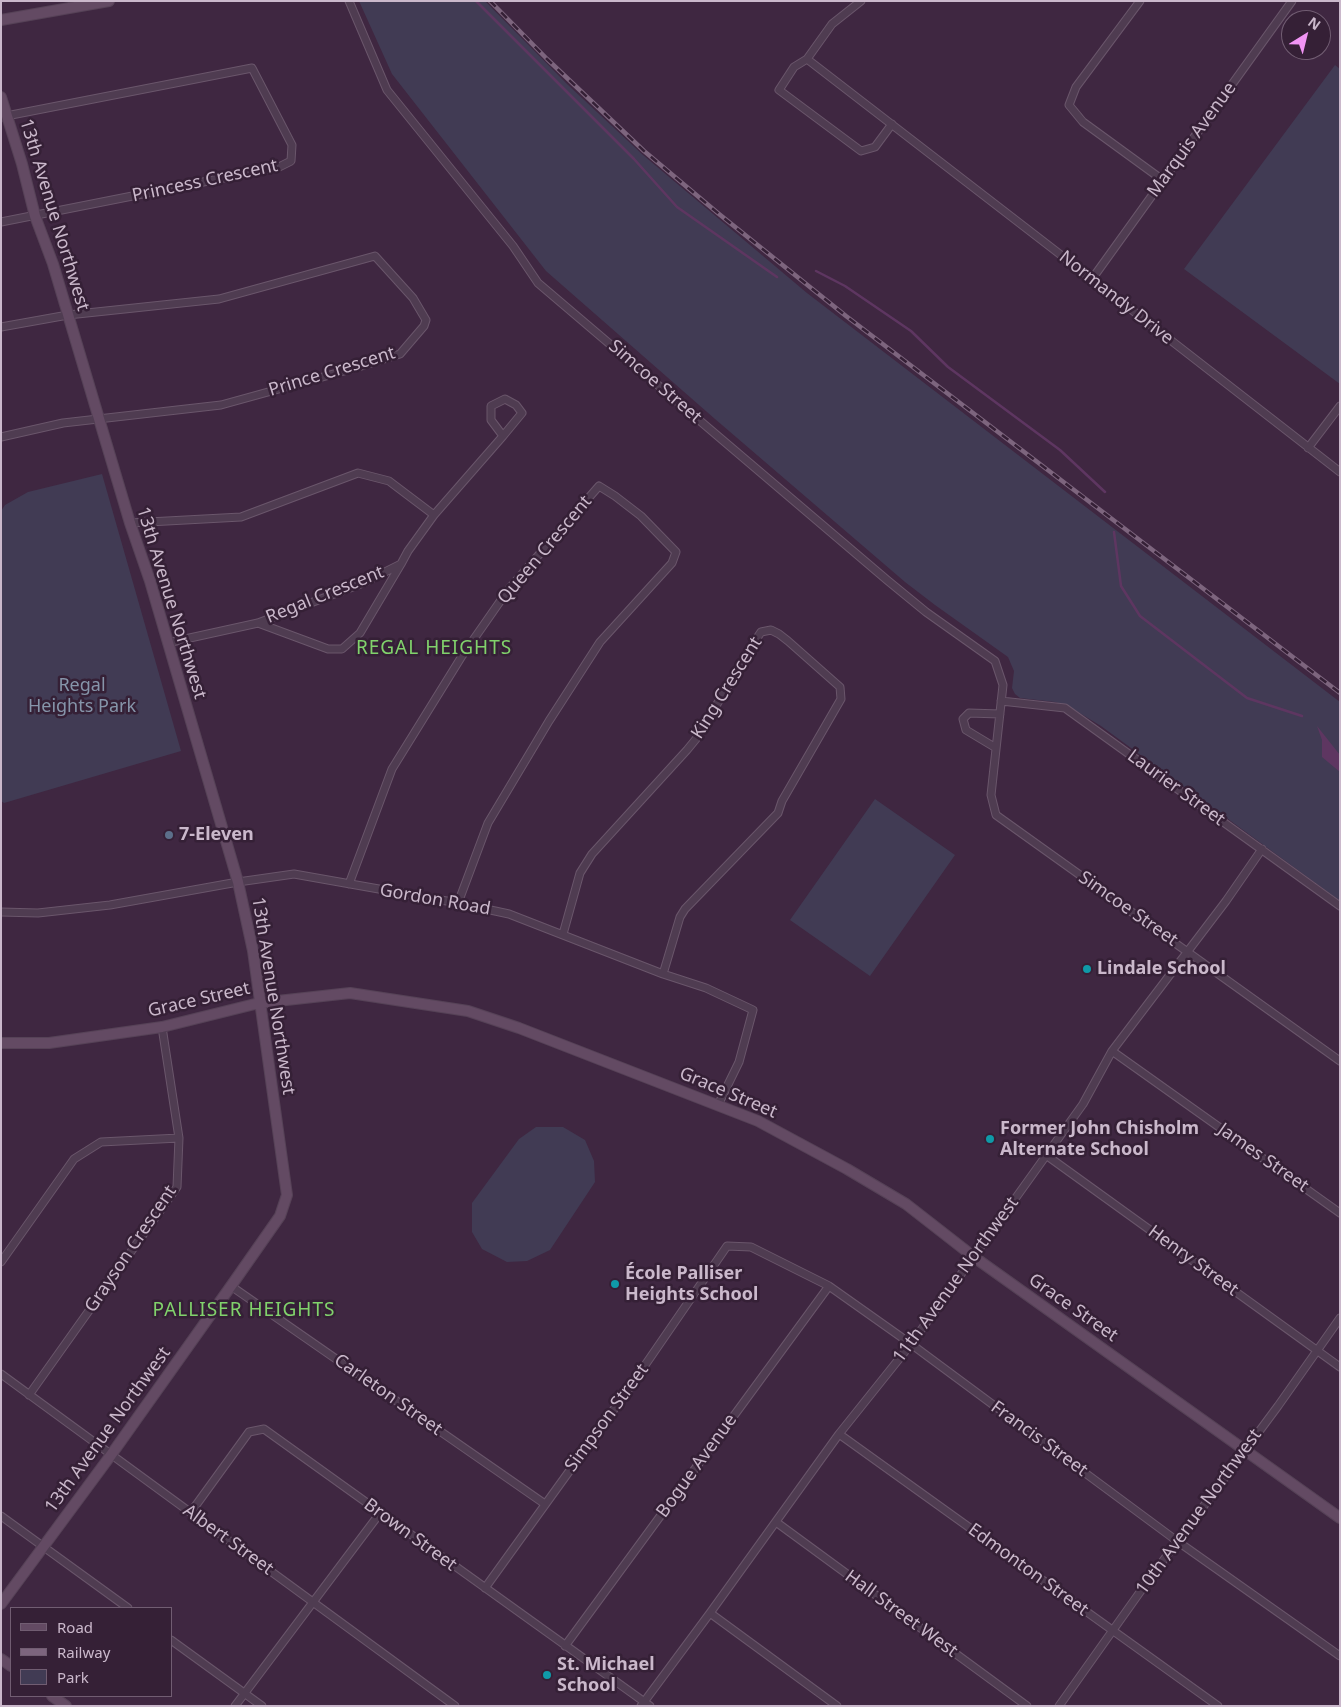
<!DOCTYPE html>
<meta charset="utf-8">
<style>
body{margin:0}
#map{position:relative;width:1341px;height:1707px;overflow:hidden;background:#3f2741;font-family:"Noto Sans",sans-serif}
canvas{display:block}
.frame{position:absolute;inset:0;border:2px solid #cab8cb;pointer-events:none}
.legend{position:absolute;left:10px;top:1607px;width:162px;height:90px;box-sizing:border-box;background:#352036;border:1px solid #715d72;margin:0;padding:6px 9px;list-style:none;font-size:15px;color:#cab8cb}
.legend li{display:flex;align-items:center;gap:10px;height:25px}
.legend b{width:25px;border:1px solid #715d72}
.north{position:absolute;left:1281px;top:10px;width:50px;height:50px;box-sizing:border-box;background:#352036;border:1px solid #715d72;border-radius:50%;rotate:36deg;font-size:14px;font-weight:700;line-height:20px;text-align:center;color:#cab8cb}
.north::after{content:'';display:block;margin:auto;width:18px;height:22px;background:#f194f4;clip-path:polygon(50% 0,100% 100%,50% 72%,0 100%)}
</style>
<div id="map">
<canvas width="1341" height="1707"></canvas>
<div class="frame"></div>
<ul class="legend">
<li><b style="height:6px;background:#634a63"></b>Road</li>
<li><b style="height:6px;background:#7d657e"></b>Railway</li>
<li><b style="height:14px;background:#413b54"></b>Park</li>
</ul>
<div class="north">N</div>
</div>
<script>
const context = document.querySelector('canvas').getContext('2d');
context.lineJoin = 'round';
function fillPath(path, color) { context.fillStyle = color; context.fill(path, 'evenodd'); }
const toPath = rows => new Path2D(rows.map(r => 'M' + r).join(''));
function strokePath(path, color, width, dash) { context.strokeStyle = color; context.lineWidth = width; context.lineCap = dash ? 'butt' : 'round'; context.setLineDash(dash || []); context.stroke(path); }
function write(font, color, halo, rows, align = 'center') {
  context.font = font + ' "Noto Sans",sans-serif'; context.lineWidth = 5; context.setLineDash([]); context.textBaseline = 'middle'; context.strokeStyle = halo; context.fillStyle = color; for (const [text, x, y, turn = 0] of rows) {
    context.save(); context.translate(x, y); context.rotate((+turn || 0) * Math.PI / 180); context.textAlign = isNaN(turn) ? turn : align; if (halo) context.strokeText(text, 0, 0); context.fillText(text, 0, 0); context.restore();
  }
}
const green = toPath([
 [359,1,485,1,567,84,643,155,807,293,1340,702,1340,901,1101,726,1068,706,1055,702,1020,698,1015,694,1012,688,1014,671,1008,657,935,605,905,582,715,419,546,271,392,74],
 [1335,65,1340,69,1340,384,1184,269],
 [102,474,181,751,4,803,1,801,1,511,5,505,28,492],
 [875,799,955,855,870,976,790,920],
 [536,1127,563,1127,585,1140,594,1161,595,1182,550,1250,527,1261,507,1262,482,1249,472,1232,472,1203,519,1139]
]);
const water = toPath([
 [1317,726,1340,755,1340,772,1322,757,1322,740]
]);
const stream = toPath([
 [476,1,634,159,677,207,777,277],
 [816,271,845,286,911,331,948,367,1060,450,1105,492],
 [1114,532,1121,586,1140,616,1247,698,1302,716]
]);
const street = toPath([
 [349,1,387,90,513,246,538,283,887,580,926,612,995,661,1003,685,991,795,996,815,1340,1061],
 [861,1,832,24,807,59,1092,279,1340,472],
 [1140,1,1076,87,1069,105,1083,122,1164,181],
 [807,59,794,67,779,90,861,151,875,147,892,124],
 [1,117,252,68,292,145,291,161,279,167,1,222],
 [1092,279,1292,1],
 [1,327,68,315,219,299,375,256,413,298,426,320,424,326,400,354,355,368,221,405,63,423,1,437],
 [1308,448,1340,406],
 [434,515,503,436,491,420,491,406,505,399,516,405,522,413,503,436],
 [130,523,241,517,358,473,389,481,434,515,408,551,401,564,363,583,258,623,167,643],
 [258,623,328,649,342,649,360,633,401,564],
 [1001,701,1065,708,1340,906],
 [996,748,966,730,963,719,969,713,1000,714],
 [349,884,392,769,462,656,508,590,599,486,615,496,641,516,676,552,672,563,600,642,549,721,488,823,458,903],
 [1,912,38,913,110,905,238,882,294,874,458,903,509,914,663,974,706,988,753,1010,739,1062,718,1105],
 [563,934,580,873,592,854,687,750,696,739,755,641,761,632,771,630,779,634,788,641,840,687,841,699,782,801,778,813,685,909,680,917,663,974],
 [1112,1051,1340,1213],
 [1046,1155,1340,1367],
 [1,1262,74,1159,101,1142,179,1138],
 [231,1286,545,1504],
 [1,1374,455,1706],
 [29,1395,177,1187,179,1138,162,1027],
 [839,1434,1218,1706],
 [191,1512,249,1432,264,1429,650,1706],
 [1,1516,128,1608],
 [776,1522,1027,1706],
 [485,1588,630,1387,727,1246,751,1247,829,1286,911,1344,1177,1541,1340,1656],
 [710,1613,837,1706],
 [171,1640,262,1706],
 [565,1646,829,1286],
 [235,1706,380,1513],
 [641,1706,710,1613,839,1434,911,1344,1083,1104,1112,1051,1226,901,1262,849],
 [1059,1706,1145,1585,1278,1406,1340,1318]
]);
const secondary = toPath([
 [1,20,109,1],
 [1,97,22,164,35,216,53,264,130,523,150,581,238,882,253,951,287,1195,280,1216,231,1286,111,1455,1,1604],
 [1,1043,49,1043,162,1027,259,1003,350,993,468,1011,519,1028,758,1121,847,1169,906,1204,974,1257,1340,1518],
 [1,1659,11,1666],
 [52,1696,66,1706]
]);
const rail = toPath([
 [490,1,547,59,644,151,719,214,846,316,1340,693]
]);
const markers = [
 [169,835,5,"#5c6f8a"],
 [1087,969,5,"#0f9aa8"],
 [990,1139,5,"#0f9aa8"],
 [615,1284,5,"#0f9aa8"],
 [547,1675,5,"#0f9aa8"]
];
const streetNames = [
 ["Marquis Avenue",1192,140,-54],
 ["Princess Crescent",205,181,-12],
 ["13th Avenue Northwest",54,215,73],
 ["Normandy Drive",1116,298,38],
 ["Prince Crescent",332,372,-17],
 ["Simcoe Street",655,382,41],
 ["Queen Crescent",545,550,-50],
 ["Regal Crescent",325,595,-22],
 ["13th Avenue Northwest",171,603,73],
 ["King Crescent",727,688,-58],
 ["Laurier Street",1176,788,36],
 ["Gordon Road",435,900,10],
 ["Simcoe Street",1128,909,35],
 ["13th Avenue Northwest",273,996,81],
 ["Grace Street",199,1000,-13],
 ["Grace Street",728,1093,23],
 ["James Street",1263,1158,35],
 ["Grayson Crescent",131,1249,-56],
 ["Henry Street",1193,1261,36],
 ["11th Avenue Northwest",956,1280,-54],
 ["Grace Street",1073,1308,35],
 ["Carleton Street",388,1395,35],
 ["Simpson Street",607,1418,-54],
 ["13th Avenue Northwest",108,1430,-54],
 ["Francis Street",1039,1439,36],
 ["Bogue Avenue",697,1466,-54],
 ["10th Avenue Northwest",1199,1512,-54],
 ["Brown Street",410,1535,36],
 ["Albert Street",228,1540,36],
 ["Edmonton Street",1028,1570,36],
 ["Hall Street West",901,1614,36]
];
const parkNames = [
 ["Regal",82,686],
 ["Heights Park",82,707]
];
const poiNames = [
 ["7-Eleven",179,835],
 ["Lindale School",1097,969],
 ["Former John Chisholm",1000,1129],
 ["Alternate School",1000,1150],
 ["École Palliser",625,1274],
 ["Heights School",625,1295],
 ["St. Michael",557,1665],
 ["School",557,1686]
];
const neighbourhoodNames = [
 ["REGAL HEIGHTS",434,649],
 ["PALLISER HEIGHTS",244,1311]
];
fillPath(green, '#413b54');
fillPath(water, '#5e3661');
strokePath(stream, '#5e3661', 2.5);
strokePath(street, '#6a566b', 9);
strokePath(secondary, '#564257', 12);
strokePath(street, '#4f3c51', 7);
strokePath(secondary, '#634a63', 10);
strokePath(rail, '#7d657e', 4.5);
strokePath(rail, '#352036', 2.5, [8]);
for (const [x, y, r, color] of markers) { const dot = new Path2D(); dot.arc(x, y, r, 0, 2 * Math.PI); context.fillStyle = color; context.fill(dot); strokePath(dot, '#352036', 2); }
write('18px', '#cab8cb', '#352036', streetNames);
write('18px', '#8695aa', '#352036', parkNames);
write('bold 18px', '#cab8cb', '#352036', poiNames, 'left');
context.letterSpacing = '1px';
write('19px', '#81d26c', '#352036', neighbourhoodNames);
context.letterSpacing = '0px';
</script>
